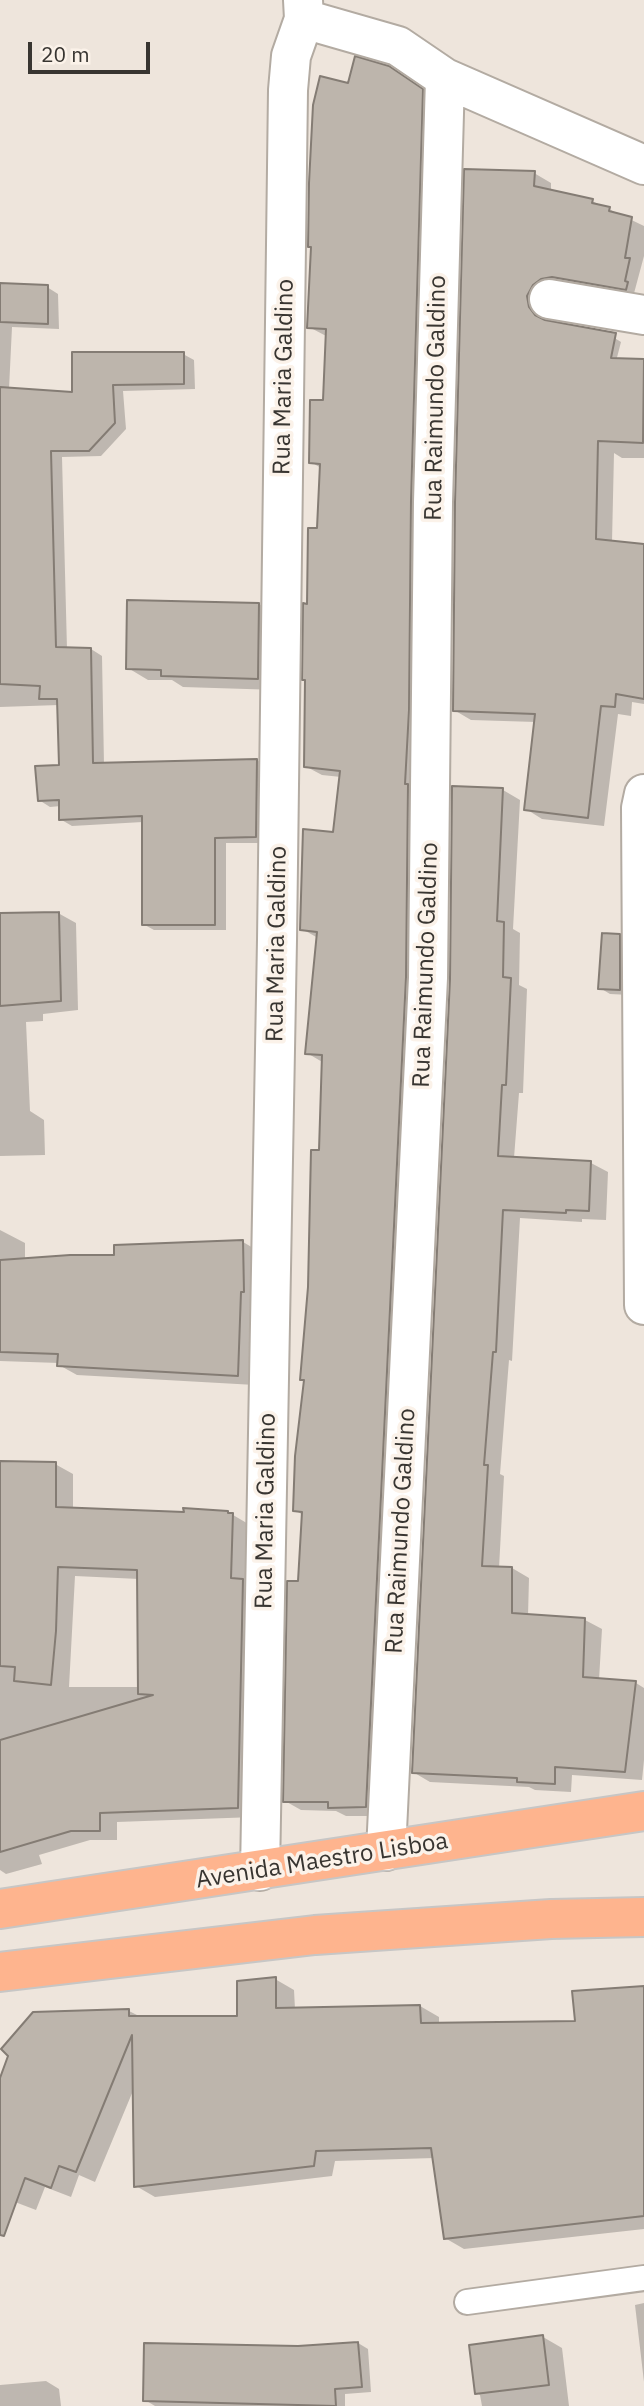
<!DOCTYPE html>
<style>
body{margin:0}
#map{position:relative;width:644px;height:2406px;overflow:hidden;background:#eee5dc;font-family:"IBM Plex Sans",sans-serif}
canvas{display:block}
.scale{position:absolute;left:28px;top:42px;width:122px;height:32px;box-sizing:border-box;border:4px solid #383531;border-top:0;padding-left:9px;font-size:21px;line-height:24px;white-space:nowrap;color:#383531;-webkit-text-stroke:5px #fbf2e9;paint-order:stroke}
</style>
<div id="map">
<canvas width="644" height="2406"></canvas>
<div class="scale">20 m</div>
</div>
<script>
const context = document.querySelector('canvas').getContext('2d');
context.lineJoin = 'round';
function fillPath(path, color) { context.fillStyle = color; context.fill(path, 'evenodd'); }
const toPath = rows => new Path2D(rows.map(r => 'M' + r).join(''));
function strokePath(path, color, width, dash) { context.strokeStyle = color; context.lineWidth = width; context.lineCap = dash ? 'butt' : 'round'; context.setLineDash(dash || []); context.stroke(path); }
function write(font, color, halo, rows, align = 'center') {
  context.font = font + ' "IBM Plex Sans",sans-serif'; context.lineWidth = 7; context.setLineDash([]); context.textBaseline = 'middle'; context.strokeStyle = halo; context.fillStyle = color; for (const [text, x, y, turn = 0] of rows) {
    context.save(); context.translate(x, y); context.rotate((+turn || 0) * Math.PI / 180); context.textAlign = isNaN(turn) ? turn : align; if (halo) context.strokeText(text, 0, 0); context.fillText(text, 0, 0); context.restore();
  }
}
const shadow = toPath([
 [405,78,439,100,382,1816,346,1816,336,1811,301,1810,285,1801,303,1515,295,1510,320,1152,324,1063,307,1053,318,938,302,929,335,834,341,777,322,775,305,766,308,605,319,530,321,468,311,462,325,402,328,337,309,327,349,85],
 [534,173,551,183,551,192,592,201,644,226,644,256,633,297,543,306,545,318,548,323,605,332,621,342,598,431,614,441,644,366,644,458,622,458,614,453,612,542,644,546,644,704,632,702,631,716,618,714,604,826,542,819,526,809,536,722,471,720,454,710],
 [0,285,47,287,58,294,59,329,12,327,9,389,74,394,183,354,194,360,195,389,123,391,126,429,101,456,62,457,67,649,91,649,102,656,104,765,257,760,268,767,267,843,226,843,226,930,154,930,143,924,143,822,72,826,60,819,61,806,50,807,39,800,61,766,59,705,0,707],
 [128,602,259,604,279,616,278,690,183,687,172,680,148,680,128,668],
 [454,788,503,790,520,800,513,929,520,933,519,985,527,989,523,1093,519,1093,514,1158,591,1163,608,1172,606,1220,582,1219,582,1222,520,1218,512,1361,509,1360,500,1474,504,1476,499,1568,512,1568,529,1578,528,1616,585,1620,602,1629,599,1680,636,1683,644,1688,644,1760,642,1780,572,1775,571,1792,535,1790,529,1787,430,1782,413,1772,452,979],
 [58,913,76,923,78,1010,43,1014,43,1021,26,1022,30,1111,44,1120,45,1155,0,1156,0,915],
 [619,936,630,942,630,995,610,994,600,988],
 [0,1230,25,1243,25,1260,116,1256,243,1242,260,1252,255,1385,77,1375,59,1365,59,1363,0,1361],
 [0,1463,55,1464,73,1474,73,1509,186,1513,228,1512,250,1525,255,1817,117,1822,117,1840,90,1840,39,1855,42,1864,6,1874,0,1870],
 [75,1576,139,1579,140,1687,69,1687],
 [275,1979,294,1990,295,2009,420,2006,439,2017,439,2025,577,2023,644,1988,644,2229,464,2249,445,2238,434,2158,335,2161,332,2176,155,2197,136,2186,135,2086,95,2182,79,2175,71,2197,45,2187,36,2210,15,2202,0,2208,0,2083,129,2011,141,2017,239,2017],
 [644,2303,644,2382,635,2305],
 [543,2337,562,2348,569,2406,482,2406,480,2395,477,2393],
 [358,2343,368,2349,371,2392,345,2394,345,2406,155,2406,145,2400,298,2348],
 [46,2381,59,2389,61,2406,0,2406,0,2385]
]);
const building = toPath([
 [355,56,389,66,423,89,411,501,409,710,405,784,408,784,406,977,366,1807,328,1808,328,1802,283,1802,287,1581,298,1581,302,1512,293,1511,295,1456,304,1380,300,1380,308,1287,311,1150,319,1150,322,1055,305,1054,317,932,300,930,303,829,333,832,340,771,304,767,305,680,302,680,303,603,307,604,308,528,317,528,320,464,309,463,310,400,323,400,326,329,307,328,311,247,308,247,309,183,313,105,320,76,348,83,355,56],
 [464,169,535,171,534,186,593,199,592,203,610,207,609,211,632,217,625,258,630,258,625,281,628,282,626,290,552,277,541,279,533,285,527,296,529,307,535,315,545,320,616,333,611,358,644,359,643,443,598,441,596,539,644,544,644,699,616,694,615,707,601,706,588,818,524,810,535,714,453,711,455,502,464,169],
 [0,283,48,285,48,324,0,322,0,283],
 [72,352,184,352,184,384,113,385,115,423,89,451,51,451,56,647,91,648,93,763,257,759,256,837,215,838,215,925,142,925,142,816,59,820,59,800,38,801,35,766,59,765,57,699,39,699,40,686,0,684,0,387,72,392,72,352],
 [127,600,259,603,258,679,161,676,161,670,126,669,127,600],
 [452,786,503,788,497,921,504,922,503,977,511,978,506,1085,502,1085,498,1156,591,1161,589,1211,566,1210,566,1213,503,1210,496,1352,493,1352,484,1465,488,1465,482,1566,512,1567,512,1613,585,1618,583,1677,636,1681,625,1772,555,1767,555,1784,517,1782,517,1778,412,1773,450,979,452,786],
 [59,912,61,1001,0,1006,0,913,59,912],
 [602,933,620,934,620,990,598,989,602,933],
 [243,1240,244,1292,241,1292,238,1376,57,1366,58,1354,0,1352,0,1260,70,1255,114,1255,114,1245,243,1240],
 [0,1461,56,1462,56,1507,184,1512,183,1508,228,1511,228,1513,233,1513,231,1578,243,1579,238,1808,100,1813,100,1831,71,1831,0,1852,0,1740,153,1695,138,1694,137,1570,58,1567,56,1631,51,1685,14,1681,15,1667,0,1666,0,1461],
 [276,1977,276,2008,420,2005,421,2023,575,2021,572,1991,644,1986,644,2216,444,2239,431,2148,316,2151,314,2166,134,2187,132,2035,76,2172,59,2166,51,2188,25,2178,4,2236,0,2235,0,2078,8,2056,1,2049,33,2012,129,2009,129,2016,237,2016,237,1981,276,1977],
 [543,2335,549,2385,475,2394,469,2345,543,2335],
 [358,2342,362,2387,335,2389,336,2406,143,2401,144,2343,298,2346,358,2342]
]);
const service = toPath([
 [467,2302,644,2278]
]);
const minor = toPath([
 [304,19,398,46,445,78,644,165],
 [549,299,644,315],
 [644,794,641,808,644,1305],
 [386,1851,428,978,433,502,445,78],
 [260,1871,277,940,288,90,291,56,304,19,303,0]
]);
const trunk = toPath([
 [0,1909,644,1811],
 [0,1972,315,1935,551,1919,644,1917]
]);
const streetNames = [
 ["Rua Maria Galdino",284,377,-89],
 ["Rua Raimundo Galdino",436,398,-89],
 ["Rua Maria Galdino",277,944,-89],
 ["Rua Raimundo Galdino",426,965,-88],
 ["Rua Maria Galdino",266,1511,-89],
 ["Rua Raimundo Galdino",401,1531,-87],
 ["Avenida Maestro Lisboa",322,1861,-9]
];
fillPath(shadow, '#0003');
fillPath(building, '#bdb5ac');
strokePath(building, '#847c74', 2);
strokePath(service, '#b3aba2', 28);
strokePath(minor, '#b3aba2', 42);
strokePath(trunk, '#c7c6c5', 42);
strokePath(service, '#fff', 24);
strokePath(minor, '#fff', 38);
strokePath(trunk, '#feb48e', 38);
write('24px', '#383531', '#fbf2e9', streetNames);
</script>
